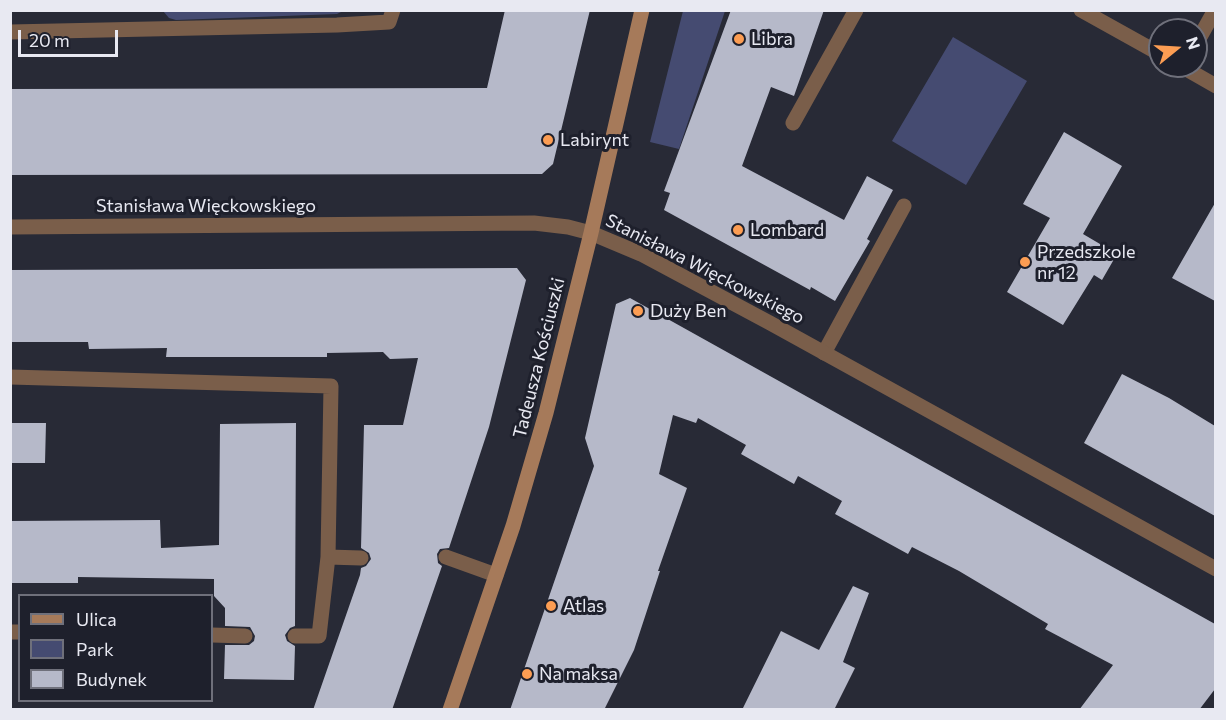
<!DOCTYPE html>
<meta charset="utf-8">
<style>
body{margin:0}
#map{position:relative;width:1226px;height:720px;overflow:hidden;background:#282a36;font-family:Commissioner,sans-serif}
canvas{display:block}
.frame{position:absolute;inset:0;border:12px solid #e8e9f2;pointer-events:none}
.legend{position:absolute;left:18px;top:594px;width:195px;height:108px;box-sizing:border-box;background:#1e202c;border:2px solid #6f707b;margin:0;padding:8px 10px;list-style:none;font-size:18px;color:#e8e9f2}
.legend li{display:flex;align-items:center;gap:12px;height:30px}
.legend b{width:30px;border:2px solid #6f707b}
.north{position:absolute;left:1148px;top:18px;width:60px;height:60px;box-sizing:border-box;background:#1e202c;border:2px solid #6f707b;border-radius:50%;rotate:72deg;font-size:16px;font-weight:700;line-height:24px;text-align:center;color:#e8e9f2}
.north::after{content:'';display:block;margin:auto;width:21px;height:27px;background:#fc9d53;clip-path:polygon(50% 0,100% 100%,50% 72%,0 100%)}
.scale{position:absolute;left:18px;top:30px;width:100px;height:27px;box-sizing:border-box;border:3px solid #e8e9f2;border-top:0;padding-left:8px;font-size:18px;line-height:21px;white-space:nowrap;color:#e8e9f2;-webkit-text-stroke:4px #1e202c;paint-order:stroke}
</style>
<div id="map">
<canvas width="1226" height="720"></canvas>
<div class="frame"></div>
<ul class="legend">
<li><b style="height:8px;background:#a67a5a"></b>Ulica</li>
<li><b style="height:16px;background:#454b71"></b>Park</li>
<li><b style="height:16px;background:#b6b9c9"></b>Budynek</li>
</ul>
<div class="north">N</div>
<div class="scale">20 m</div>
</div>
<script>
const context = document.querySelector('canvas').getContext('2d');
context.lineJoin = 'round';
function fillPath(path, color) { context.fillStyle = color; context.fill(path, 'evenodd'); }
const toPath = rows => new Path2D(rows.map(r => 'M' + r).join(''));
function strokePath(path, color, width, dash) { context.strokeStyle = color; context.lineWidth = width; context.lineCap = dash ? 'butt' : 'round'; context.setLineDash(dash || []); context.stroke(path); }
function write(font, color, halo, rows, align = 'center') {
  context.font = font + ' Commissioner,sans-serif'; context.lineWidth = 6; context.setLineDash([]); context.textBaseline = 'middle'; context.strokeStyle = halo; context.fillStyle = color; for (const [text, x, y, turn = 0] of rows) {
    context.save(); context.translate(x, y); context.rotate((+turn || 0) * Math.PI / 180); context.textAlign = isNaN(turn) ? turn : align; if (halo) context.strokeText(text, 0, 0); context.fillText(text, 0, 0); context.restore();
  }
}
const green = toPath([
 [163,11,343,11,337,14,176,20,169,18],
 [683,11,725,11,679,149,650,142],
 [953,37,1027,81,966,185,892,141]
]);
const building = toPath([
 [505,10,590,10,553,164,542,174,10,175,10,89,487,88],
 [731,10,824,10,794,96,771,87,742,166,844,220,867,176,893,190,867,239,870,241,835,301,811,287,810,290,664,210,670,193,664,191],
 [1064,132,1122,166,1083,234,1117,254,1102,280,1094,275,1063,325,1007,292,1050,218,1023,204],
 [1215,203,1215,301,1172,278],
 [517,268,526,280,489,427,449,548,440,549,437,554,438,563,442,566,392,710,313,710,360,575,361,568,366,566,371,559,369,553,361,548,364,425,403,425,418,358,390,359,383,352,327,353,327,357,166,357,167,348,89,349,88,342,10,342,10,270],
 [630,298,1215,624,1215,689,1199,710,1079,710,1113,665,1045,629,1048,624,959,571,912,547,908,554,835,514,842,501,798,476,794,484,741,454,746,445,698,418,696,423,673,415,659,474,687,488,658,571,660,571,634,650,604,710,510,710,594,466,585,438,616,304],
 [1122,374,1169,398,1215,426,1215,516,1084,443],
 [10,423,46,423,45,463,10,463],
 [296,423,295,626,290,628,285,635,287,641,295,646,294,680,224,679,225,645,249,645,254,641,255,636,250,627,225,626,225,608,214,596,214,579,78,577,78,583,10,583,10,521,160,520,161,548,219,545,220,424],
 [853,586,869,593,843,662,855,668,834,710,742,710,781,631,819,650]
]);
const lane = toPath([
 [10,32,337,25,389,22,393,10],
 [793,123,856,10],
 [824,353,904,206],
 [10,377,331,386,328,557,319,636,295,636],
 [328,557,361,558],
 [446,557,496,575],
 [10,632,20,632],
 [212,635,245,636]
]);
const street = toPath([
 [1081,10,1160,54],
 [1196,44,1215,10],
 [1181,66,1216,86],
 [10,227,534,223,568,227,591,233,641,254,770,323,1216,569]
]);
const secondary = toPath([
 [450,710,513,526,546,413,591,233,642,10]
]);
const markers = [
 [739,39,6,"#fc9d53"],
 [548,140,6,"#fc9d53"],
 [738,230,6,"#fc9d53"],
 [1025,262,6,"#fc9d53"],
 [638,311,6,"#fc9d53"],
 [551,606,6,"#fc9d53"],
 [527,674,6,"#fc9d53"]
];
const poiNames = [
 ["Libra",751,39],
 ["Labirynt",560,140],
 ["Lombard",750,230],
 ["Przedszkole",1037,252],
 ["nr 12",1037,273],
 ["Duży Ben",650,311],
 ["Atlas",563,606],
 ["Na maksa",539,674]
];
const streetNames = [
 ["Stanisława Więckowskiego",206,206],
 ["Stanisława Więckowskiego",705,269,27],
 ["Tadeusza Kościuszki",539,358,-76]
];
fillPath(green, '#454b71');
fillPath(building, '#b6b9c9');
strokePath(lane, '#7a5e4a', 15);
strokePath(street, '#7a5e4a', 15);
strokePath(secondary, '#a67a5a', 15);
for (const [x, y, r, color] of markers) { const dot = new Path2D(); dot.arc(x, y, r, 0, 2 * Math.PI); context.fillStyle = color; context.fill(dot); strokePath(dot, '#1e202c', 2); }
write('18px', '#e8e9f2', '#1e202c', poiNames, 'left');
write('18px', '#e8e9f2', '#1e202c', streetNames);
</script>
